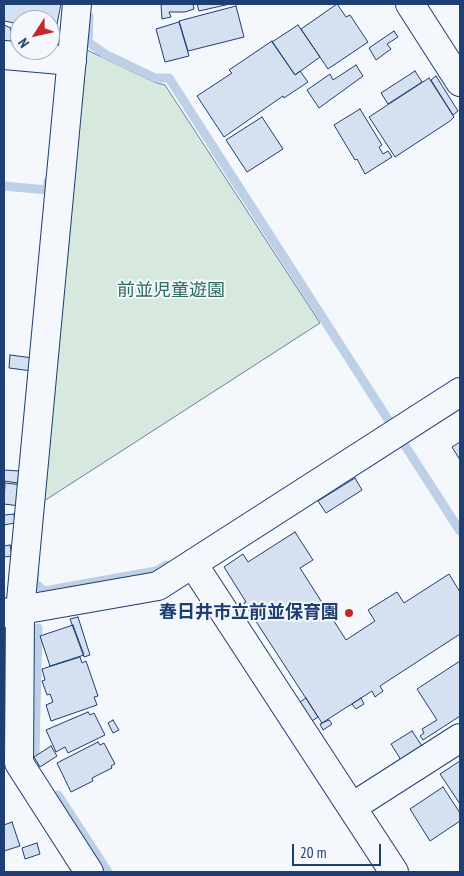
<!DOCTYPE html>
<meta charset="utf-8">
<style>
body{margin:0}
#map{position:relative;width:464px;height:876px;overflow:hidden;background:#f4f7fb;font-family:"PT Sans Narrow",sans-serif}
canvas{display:block}
.frame{position:absolute;inset:0;border:5px solid #1d3f73;pointer-events:none}
.north{position:absolute;left:10px;top:10px;width:50px;height:50px;box-sizing:border-box;background:#f4f7fb;border:1px solid #9eadc5;border-radius:50%;rotate:235deg;font-size:14px;font-weight:700;line-height:20px;text-align:center;color:#1d3f73}
.north::after{content:'';display:block;margin:auto;width:18px;height:22px;background:#c62828;clip-path:polygon(50% 0,100% 100%,50% 72%,0 100%)}
.scale{position:absolute;left:292px;top:844px;width:89px;height:22px;box-sizing:border-box;border:2px solid #1d3f73;border-top:0;padding-left:6px;font-size:15px;line-height:18px;white-space:nowrap;color:#1d3f73;-webkit-text-stroke:4px #f4f7fb;paint-order:stroke}
</style>
<div id="map">
<canvas width="464" height="876"></canvas>
<div class="frame"></div>
<div class="north">N</div>
<div class="scale">20 m</div>
</div>
<script>
const context = document.querySelector('canvas').getContext('2d');
context.lineJoin = 'round';
function fillPath(path, color) { context.fillStyle = color; context.fill(path, 'evenodd'); }
const toPath = rows => new Path2D(rows.map(r => 'M' + r).join(''));
function strokePath(path, color, width, dash) { context.strokeStyle = color; context.lineWidth = width; context.lineCap = dash ? 'butt' : 'round'; context.setLineDash(dash || []); context.stroke(path); }
function write(font, color, halo, rows, align = 'center') {
  context.font = font + ' "PT Sans Narrow","Noto Sans JP",sans-serif'; context.lineWidth = 4; context.setLineDash([]); context.textBaseline = 'middle'; context.strokeStyle = halo; context.fillStyle = color; for (const [text, x, y, turn = 0] of rows) {
    context.save(); context.translate(x, y); context.rotate((+turn || 0) * Math.PI / 180); context.textAlign = isNaN(turn) ? turn : align; if (halo) context.strokeText(text, 0, 0); context.fillText(text, 0, 0); context.restore();
  }
}
const green = toPath([
 [85,49,154,82,165,85,320,323,44,501,85,49]
]);
const stream = toPath([
 [89,16,88,42,105,54,155,78,169,78,389,421],
 [4,186,47,190,48,181],
 [404,444,460,531],
 [35,574,34,582,44,591,156,571,166,565],
 [35,752,38,628],
 [58,795,108,872]
]);
const building = toPath([
 [4,4,61,4,56,29,50,28,50,20,20,20,20,24,4,21,4,4],
 [161,4,193,4,194,9,185,12,169,12,171,17,162,19,161,4],
 [197,4,230,4,199,11,197,4],
 [337,4,346,17,350,15,368,42,328,69,301,29,337,4],
 [236,6,244,37,188,51,179,21,236,6],
 [179,22,189,56,165,62,156,29,179,22],
 [4,25,11,28,10,30,13,32,8,52,4,51,4,25],
 [298,25,320,57,295,75,272,42,298,25],
 [394,31,398,37,387,44,391,49,376,60,369,48,394,31],
 [272,41,295,75,300,71,308,82,284,98,283,96,224,137,197,96,232,73,229,70,272,41],
 [356,65,363,76,319,108,307,90,330,74,333,80,356,65],
 [415,71,422,82,388,104,381,93,415,71],
 [436,76,458,111,453,115,431,80,436,76],
 [429,78,454,117,450,121,395,157,369,117,429,78],
 [360,109,382,145,379,147,383,154,388,151,392,157,365,174,357,159,355,160,334,125,360,109],
 [262,117,283,149,247,172,226,140,262,117],
 [10,355,33,358,32,371,9,368,10,355],
 [460,442,460,460,452,447,460,442],
 [4,470,19,471,18,483,4,481,4,470],
 [355,478,362,490,326,513,318,501,355,478],
 [5,483,23,485,20,506,4,504,5,483],
 [14,514,15,523,4,525,4,515,14,514],
 [295,532,313,560,300,568,346,640,375,621,368,610,397,592,404,603,449,574,460,592,460,634,380,686,383,691,375,697,372,691,322,723,244,603,246,602,224,567,243,554,248,562,295,532],
 [10,545,12,556,4,557,4,546,10,545],
 [78,617,90,655,84,657,70,619,78,617],
 [73,625,84,655,50,666,40,636,73,625],
 [80,657,82,663,86,661,98,696,94,697,97,705,51,721,46,705,53,702,50,694,47,695,42,681,45,680,42,669,80,657],
 [460,661,460,716,423,740,420,736,424,733,422,729,437,720,417,689,460,661],
 [306,698,318,717,312,721,300,702,306,698],
 [361,698,364,704,356,709,352,704,361,698],
 [88,712,90,715,94,713,105,735,68,753,65,747,56,752,46,730,88,712],
 [113,720,119,730,113,733,108,723,113,720],
 [329,720,332,724,323,730,320,724,329,720],
 [412,731,422,746,401,760,391,744,412,731],
 [98,742,100,745,104,743,115,764,111,766,112,768,92,778,93,781,71,792,57,763,98,742],
 [51,746,57,756,40,767,34,757,51,746],
 [460,761,460,804,440,774,460,761],
 [443,787,460,813,460,821,430,841,410,809,443,787],
 [12,822,20,846,4,851,4,825,12,822],
 [37,843,40,854,25,859,22,848,37,843]
]);
const minor = toPath([
 [77,4,20,611,19,763,89,872],
 [410,4,460,82],
 [4,55,72,61],
 [193,564,394,872],
 [4,613,158,586,460,392],
 [352,807,460,738]
]);
const markers = [
 [349,613,5,"#c62828"]
];
const parkNames = [
 ["前並児童遊園",171,291]
];
const poiNames = [
 ["春日井市立前並保育園",339,613]
];
fillPath(green, '#d7e8df');
strokePath(green, '#687fa3', 1);
strokePath(stream, '#bed0e5', 9);
fillPath(building, '#d5e0f0');
strokePath(building, '#1d3f73', 1);
strokePath(minor, '#1d3f73', 30);
strokePath(minor, '#f4f7fb', 28);
for (const [x, y, r, color] of markers) { const dot = new Path2D(); dot.arc(x, y, r, 0, 2 * Math.PI); context.fillStyle = color; context.fill(dot); strokePath(dot, '#f4f7fb', 2); }
write('18px', '#2c6c60', '#f4f7fb', parkNames);
write('bold 18px', '#1d3f73', '#f4f7fb', poiNames, 'right');
</script>
